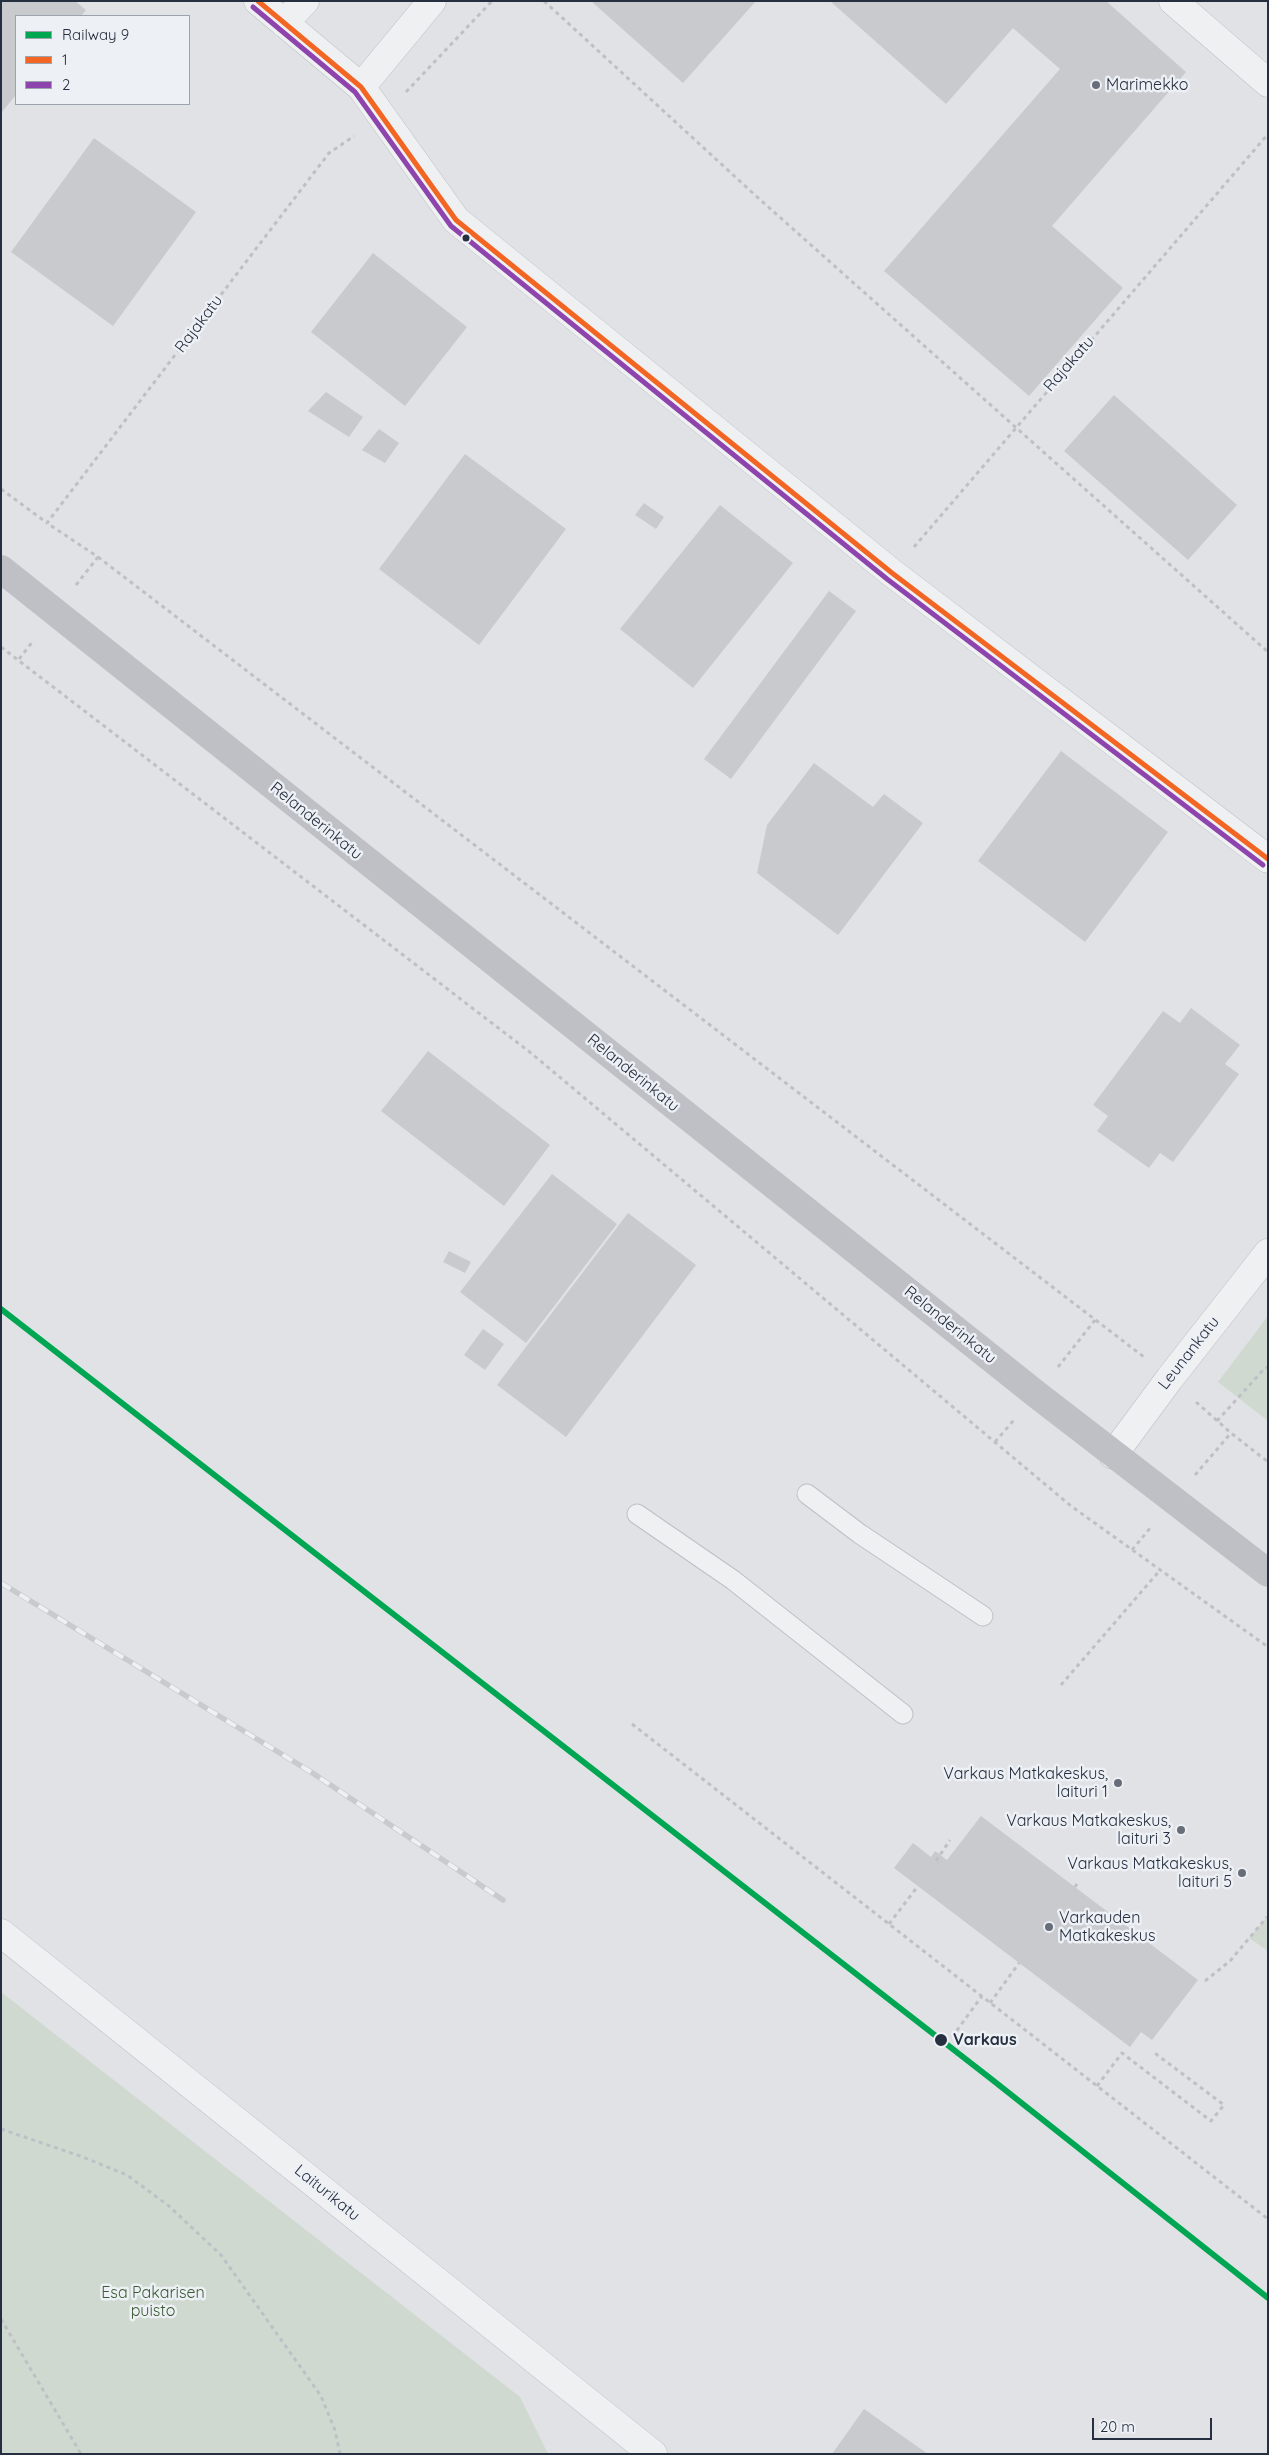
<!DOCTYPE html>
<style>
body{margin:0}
#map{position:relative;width:1269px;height:2455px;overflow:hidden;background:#e0e2e6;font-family:Quicksand,sans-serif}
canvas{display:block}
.frame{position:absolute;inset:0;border:2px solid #262f3f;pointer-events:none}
.legend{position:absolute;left:15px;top:15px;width:175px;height:90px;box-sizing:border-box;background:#edf0f5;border:1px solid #9da3ac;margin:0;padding:6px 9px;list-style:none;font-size:15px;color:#262f3f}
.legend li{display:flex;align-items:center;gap:10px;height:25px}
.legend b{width:25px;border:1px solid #9da3ac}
.scale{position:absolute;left:1092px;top:2418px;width:120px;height:22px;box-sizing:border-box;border:2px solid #262f3f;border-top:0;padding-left:6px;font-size:15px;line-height:18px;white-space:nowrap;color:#262f3f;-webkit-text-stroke:4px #edf0f5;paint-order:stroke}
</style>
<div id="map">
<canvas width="1269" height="2455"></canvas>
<div class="frame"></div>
<ul class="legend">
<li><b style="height:6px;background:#00a651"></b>Railway 9</li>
<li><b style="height:6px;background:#f26522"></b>1</li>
<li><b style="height:6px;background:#8e44ad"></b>2</li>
</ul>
<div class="scale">20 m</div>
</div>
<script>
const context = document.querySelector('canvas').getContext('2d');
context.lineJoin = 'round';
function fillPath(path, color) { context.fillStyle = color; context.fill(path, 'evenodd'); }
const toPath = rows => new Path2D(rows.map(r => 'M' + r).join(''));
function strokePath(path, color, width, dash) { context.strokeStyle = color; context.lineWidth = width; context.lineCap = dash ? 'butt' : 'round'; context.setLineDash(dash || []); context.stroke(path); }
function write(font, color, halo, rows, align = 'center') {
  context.font = font + ' Quicksand,sans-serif'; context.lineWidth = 5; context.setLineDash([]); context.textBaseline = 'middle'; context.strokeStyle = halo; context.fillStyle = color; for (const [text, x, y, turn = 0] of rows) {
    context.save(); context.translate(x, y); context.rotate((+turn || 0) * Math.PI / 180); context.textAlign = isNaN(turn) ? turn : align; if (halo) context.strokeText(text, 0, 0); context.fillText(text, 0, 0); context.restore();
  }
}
const green = toPath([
 [1268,1316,1268,1421,1218,1382],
 [1267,1917,1268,1917,1268,1951,1249,1938],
 [1,1992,520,2397,548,2454,1,2454]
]);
const building = toPath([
 [1,1,75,1,86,10,81,16,16,16,16,95,1,113],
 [591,1,756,1,683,83],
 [830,1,1106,1,1186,72,1052,226,1123,288,1029,396,884,271,1060,69,1013,28,946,104],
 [94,138,196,212,113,326,11,252],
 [373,253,467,327,405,406,311,332],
 [326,392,363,417,349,437,308,411],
 [1114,395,1237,505,1188,560,1064,451],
 [379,429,399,443,385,463,362,450],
 [465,454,566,529,479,645,379,569],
 [644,503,664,517,656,529,635,515],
 [720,505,793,563,693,688,620,629],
 [829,591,856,611,731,779,704,759],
 [1061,751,1168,832,1085,942,978,861],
 [814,763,873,807,884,794,923,823,838,935,757,873,767,825],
 [1191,1008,1240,1045,1225,1064,1239,1074,1173,1162,1160,1153,1149,1168,1097,1131,1108,1116,1093,1105,1163,1011,1180,1023],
 [428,1051,550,1145,504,1206,381,1111],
 [552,1174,617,1224,526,1343,460,1292],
 [628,1213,696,1265,566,1437,497,1385],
 [449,1251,471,1262,465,1273,443,1262],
 [483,1329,504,1344,485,1370,464,1355],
 [981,1816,1198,1980,1152,2040,1141,2032,1130,2047,894,1868,913,1843,931,1857,935,1851,947,1860],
 [864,2409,928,2454,832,2454]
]);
const path = toPath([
 [544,1,756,196,1268,652],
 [406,92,492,1],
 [1,489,47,523],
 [914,547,1268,134],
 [98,557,1144,1357],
 [76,585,98,557,47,523,329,153,354,136],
 [1,647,531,1053,1071,1506,1268,1647],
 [19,659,34,640],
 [1058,1367,1095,1320],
 [1196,1402,1231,1433,1268,1462],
 [1217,1421,1265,1368,1268,1367],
 [995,1442,1014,1420],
 [1195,1475,1231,1433],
 [1132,1550,1151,1527],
 [1061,1685,1161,1569],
 [632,1724,1268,2219],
 [936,1861,950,1840],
 [1075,1887,1077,1884],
 [889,1924,918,1886],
 [1205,1981,1230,1961,1267,1917],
 [990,2003,1019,1963],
 [952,2037,982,1996],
 [1097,2086,1122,2053,1211,2121,1224,2105,1152,2051],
 [1,2129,80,2156,127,2175,169,2206,221,2255,321,2396,335,2430,340,2454],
 [1,2319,81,2454]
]);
const service = toPath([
 [807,1494,860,1534,983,1616],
 [637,1514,733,1580,903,1714]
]);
const minor = toPath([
 [258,1,361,87,456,220,892,573,1268,859],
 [1173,1,1268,83],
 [284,23,305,1],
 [361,87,432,1],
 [1113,1455,1170,1378,1268,1253],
 [1,1933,653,2454]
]);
const secondary = toPath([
 [1,569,1036,1394,1268,1573]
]);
const rail = toPath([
 [1,1583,311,1772,503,1900]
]);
const bus1 = toPath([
 [258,1,361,87,456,220,892,573,1268,859]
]);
const bus2 = toPath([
 [253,7,355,92,451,226,887,579,1263,865]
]);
const rail1 = toPath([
 [1,1309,990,2078,1268,2298]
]);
const markers = [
 [1096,85,5,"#676e79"],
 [466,238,4.5,"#262f3f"],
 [1118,1783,5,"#676e79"],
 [1181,1830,5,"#676e79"],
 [1242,1873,5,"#676e79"],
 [1049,1927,5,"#676e79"],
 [941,2040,7,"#262f3f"]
];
const poiNames = [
 ["Marimekko",1106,85,"left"],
 ["Varkaus Matkakeskus,",1108,1774],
 ["laituri 1",1108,1792],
 ["Varkaus Matkakeskus,",1171,1821],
 ["laituri 3",1171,1839],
 ["Varkaus Matkakeskus,",1232,1864],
 ["laituri 5",1232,1882],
 ["Varkauden",1059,1918,"left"],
 ["Matkakeskus",1059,1936,"left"]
];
const streetNames = [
 ["Rajakatu",199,324,-53],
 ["Rajakatu",1069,364,-49],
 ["Relanderinkatu",316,821,39],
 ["Relanderinkatu",633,1073,39],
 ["Relanderinkatu",950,1325,39],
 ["Leunankatu",1189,1353,-52],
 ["Laiturikatu",327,2193,39]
];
const stopNames = [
 ["Varkaus",953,2040]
];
const parkNames = [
 ["Esa Pakarisen",153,2293],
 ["puisto",153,2311]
];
fillPath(green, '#d0d9d0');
fillPath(building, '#c8cace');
strokePath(service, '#bec0c4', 21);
strokePath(minor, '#bec0c4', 29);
strokePath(path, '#bfc0c5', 3, [4, 4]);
strokePath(service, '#eff0f2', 19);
strokePath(minor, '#eff0f2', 28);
strokePath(secondary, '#bec0c5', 28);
strokePath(rail, '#c8cacd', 5.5);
strokePath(rail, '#edf0f5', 4, [11]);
strokePath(bus1, '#f26522', 5);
strokePath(bus2, '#8e44ad', 5);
strokePath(rail1, '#00a651', 6);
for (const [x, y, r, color] of markers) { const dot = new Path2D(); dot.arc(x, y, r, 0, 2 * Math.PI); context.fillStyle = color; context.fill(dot); strokePath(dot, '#edf0f5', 2); }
write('16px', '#262f3f', '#edf0f5', poiNames, 'right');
write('16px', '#262f3f', '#edf0f5', streetNames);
write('bold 16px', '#262f3f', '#edf0f5', stopNames, 'left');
write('16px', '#3a5b33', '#edf0f5', parkNames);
</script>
